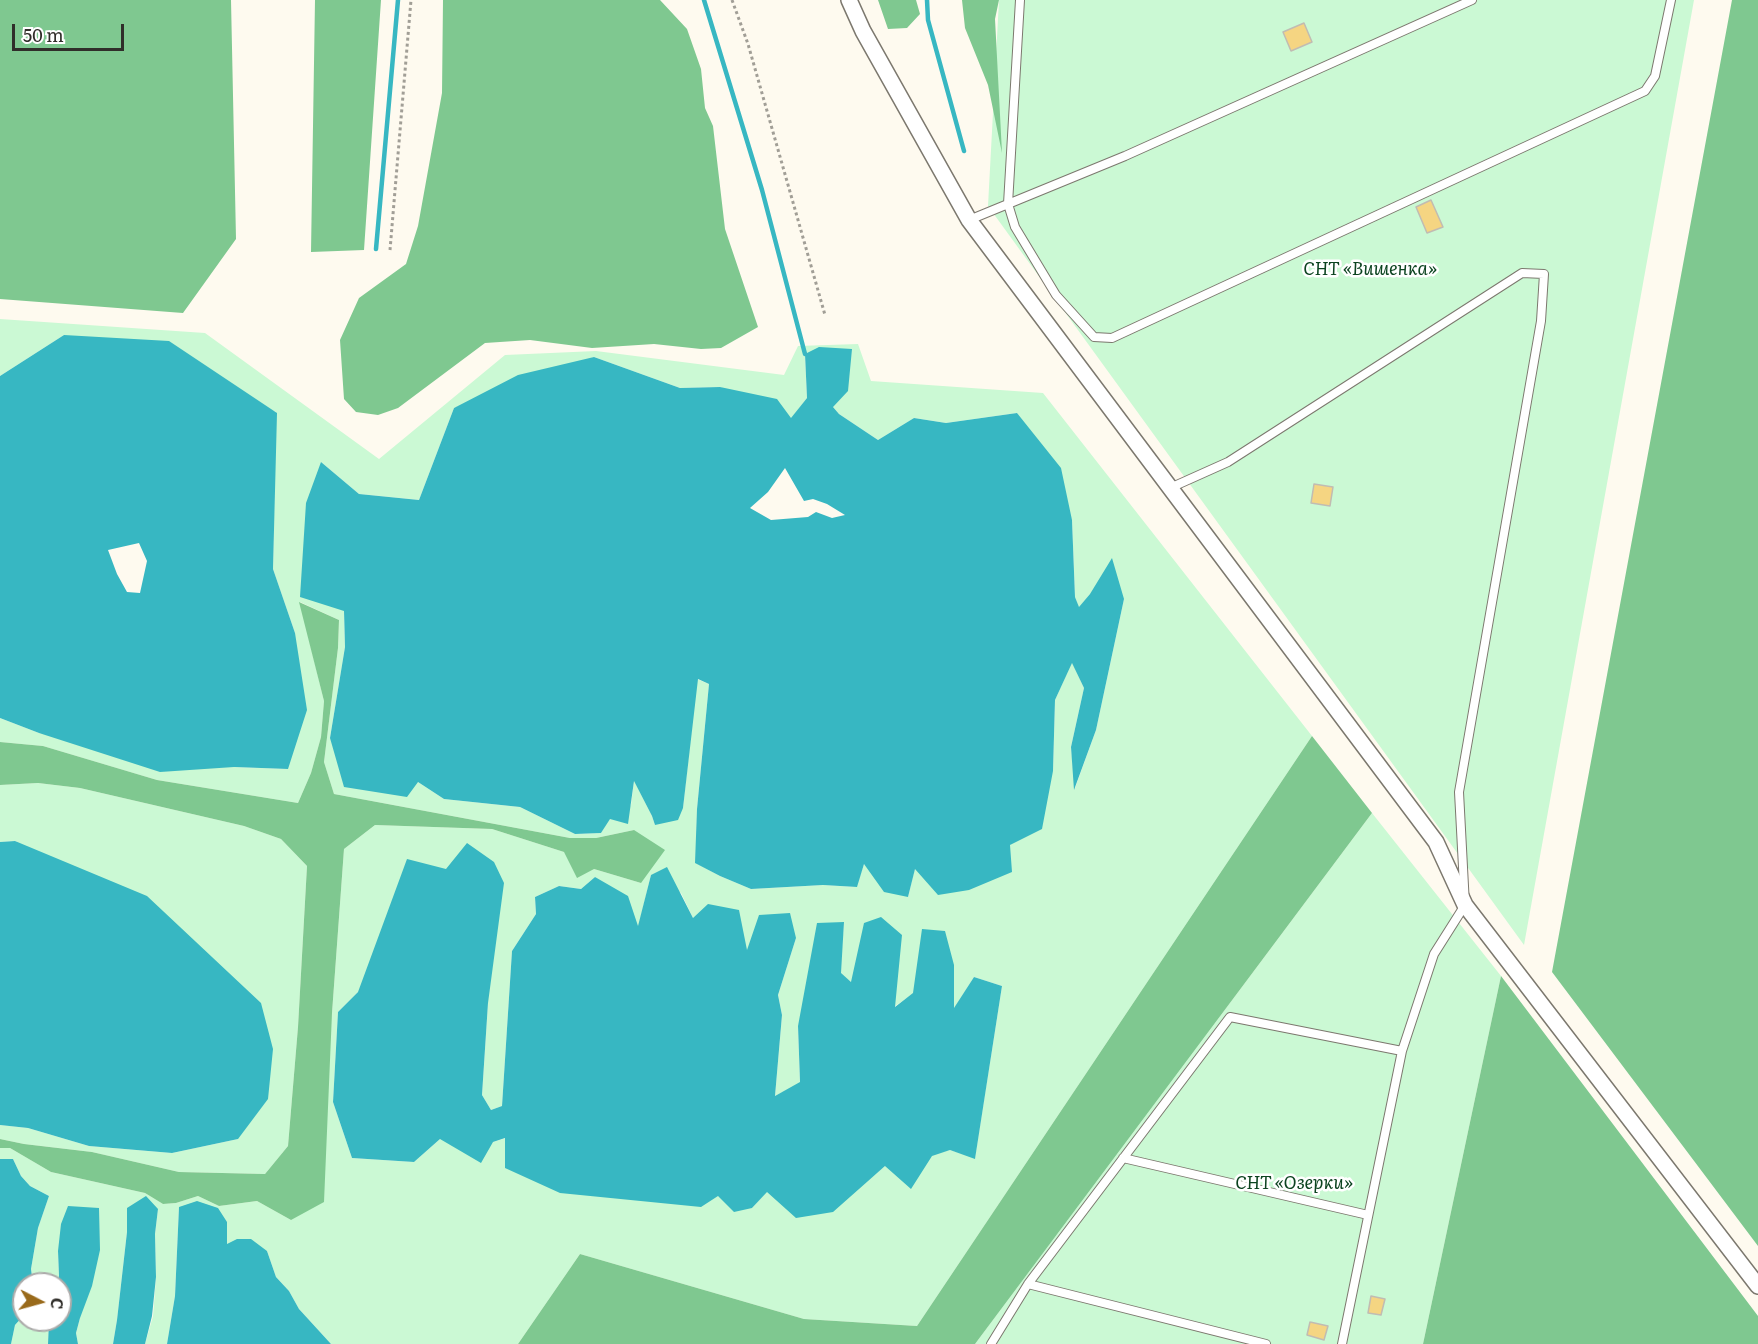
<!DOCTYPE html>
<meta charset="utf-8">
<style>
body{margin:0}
#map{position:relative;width:1758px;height:1344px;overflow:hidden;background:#fefaef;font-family:Literata,serif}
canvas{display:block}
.north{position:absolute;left:12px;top:1272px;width:60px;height:60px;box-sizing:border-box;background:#fff;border:2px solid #acabaa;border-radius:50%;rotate:96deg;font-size:16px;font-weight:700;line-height:24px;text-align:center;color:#302e2a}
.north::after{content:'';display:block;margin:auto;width:21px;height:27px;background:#996a1b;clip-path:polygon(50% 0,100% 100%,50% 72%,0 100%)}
.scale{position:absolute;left:12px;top:24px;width:112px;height:27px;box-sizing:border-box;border:3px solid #302e2a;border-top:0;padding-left:8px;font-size:18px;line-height:21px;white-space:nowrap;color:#302e2a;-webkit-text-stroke:4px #fff;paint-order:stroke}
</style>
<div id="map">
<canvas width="1758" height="1344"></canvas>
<div class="north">С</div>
<div class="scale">50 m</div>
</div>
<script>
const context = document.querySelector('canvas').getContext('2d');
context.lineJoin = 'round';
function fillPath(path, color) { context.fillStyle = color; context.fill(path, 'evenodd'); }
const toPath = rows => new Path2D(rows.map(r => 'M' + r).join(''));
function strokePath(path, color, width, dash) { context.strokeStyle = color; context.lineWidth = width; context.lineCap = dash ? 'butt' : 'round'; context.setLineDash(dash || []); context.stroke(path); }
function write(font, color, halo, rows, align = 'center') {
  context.font = font + ' Literata,serif'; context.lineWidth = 5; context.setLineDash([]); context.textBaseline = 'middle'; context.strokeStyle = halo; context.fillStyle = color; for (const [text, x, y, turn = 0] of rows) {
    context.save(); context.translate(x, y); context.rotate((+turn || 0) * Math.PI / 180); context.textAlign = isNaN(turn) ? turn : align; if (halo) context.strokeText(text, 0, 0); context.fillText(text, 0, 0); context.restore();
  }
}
const green = toPath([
 [999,0,1694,0,1524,945,988,206],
 [0,319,205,333,379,459,505,355,596,351,784,375,798,346,858,344,871,381,1043,393,1312,736,917,1326,804,1319,580,1254,518,1344,331,1344,299,1309,289,1291,276,1277,267,1251,227,1244,227,1222,179,1207,175,1296,167,1344,145,1344,153,1316,156,1277,155,1234,158,1209,127,1208,127,1232,117,1320,113,1344,78,1344,76,1333,80,1318,58,1251,59,1276,57,1284,33,1284,31,1269,38,1228,49,1196,30,1186,21,1176,13,1159,0,1159,0,1148,10,1148,51,1172,145,1193,163,1204,176,1203,198,1196,219,1206,257,1201,291,1220,332,1013,344,849,375,825,492,829,564,852,594,869,641,883,634,830,596,838,570,838,334,794,324,762,338,648,339,620,300,602,324,701,321,737,311,773,298,803,157,780,43,746,0,742,0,718,39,733,234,767,288,769,295,633,273,569,276,412,64,335,0,376],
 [805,354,833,407,839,414,878,440,914,418,946,423,1017,413,1072,520,1075,597,1079,608,1090,594,1124,599,1096,730,1075,788,1071,747,1084,688,1072,662,1055,700,1053,771,1010,845,915,868,908,897,864,864,856,887,823,885,751,889,720,876,696,863,697,809,709,684,697,679,683,808,655,825,652,816,634,780,631,805,609,819,601,833,575,834,520,807,444,799,418,782,330,738,345,647,344,611,321,462,359,494,419,500,454,408,594,357,680,388,720,387,791,419,807,398],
 [651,875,681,893,693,918,747,951,796,938,778,995,782,1015,775,1096,800,1083,798,1026,844,922,840,974,851,982,894,1007,954,965,954,1009,974,977,1002,986,975,1158,950,1150,885,1166,872,1177,767,1191,752,1208,718,1196,506,1138,493,1142,440,1139,414,1162,352,1158,333,1102,338,1012,358,992,488,1003,482,1095,491,1110,502,1106,512,951,536,914,535,897,559,886,581,889,595,877,638,928],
 [38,783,80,788,244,826,281,839,307,866,298,1027,288,1146,265,1174,179,1172,92,1152,24,1144,0,1139,0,1125,28,1128,89,1146,172,1153,238,1139,16,841,0,842,0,785],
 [1372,813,1501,976,1423,1344,975,1344],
 [24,1315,24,1320,49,1320,48,1344,11,1344,15,1325]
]);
const forest = toPath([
 [0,0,231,0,236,239,183,313,0,299],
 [315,0,381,0,364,250,311,252],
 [443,0,660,0,687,29,701,69,705,108,713,126,725,229,758,327,721,348,701,349,654,344,592,348,530,340,485,343,398,408,378,415,356,412,344,399,340,340,359,298,406,264,418,226,442,93],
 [878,0,916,0,920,14,907,28,888,29],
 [962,0,999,0,995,19,1002,153,988,85,965,28],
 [1732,0,1758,0,1758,1246,1552,972],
 [299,602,339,620,338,648,324,762,334,794,570,838,596,838,634,830,665,850,641,883,594,869,577,878,564,852,492,829,375,825,344,849,332,1013,324,1202,291,1220,257,1201,219,1206,198,1196,176,1203,163,1204,145,1193,51,1172,10,1148,0,1148,0,1139,24,1144,92,1152,179,1172,265,1174,288,1146,298,1027,307,866,281,839,244,826,80,788,38,783,0,785,0,742,43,746,157,780,298,803,311,773,321,737,324,701],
 [1312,736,1372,813,975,1344,518,1344,580,1254,804,1319,917,1326],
 [1501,976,1758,1316,1758,1344,1423,1344]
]);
const water = toPath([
 [64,335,169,341,277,413,273,569,295,633,307,710,288,769,234,767,160,772,39,733,0,718,0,376],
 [139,543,147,561,140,593,127,592,117,574,108,550],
 [819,347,852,349,848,391,833,407,839,414,878,440,914,418,946,423,1017,413,1061,468,1072,520,1075,597,1079,607,1090,594,1112,558,1124,599,1096,730,1074,790,1071,747,1084,688,1072,663,1055,700,1053,771,1042,829,1010,845,1012,872,969,890,938,895,915,869,908,897,884,892,864,864,857,887,823,885,751,889,720,876,695,863,697,809,709,684,698,679,683,808,678,820,655,825,652,816,634,781,628,824,610,819,601,833,575,834,520,807,444,799,418,782,407,797,344,787,330,738,345,647,344,611,300,597,306,503,321,462,359,494,419,500,454,408,518,375,594,357,680,388,720,387,777,399,791,418,807,398,805,354],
 [785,468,804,501,813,499,827,504,845,515,832,518,816,512,808,517,771,520,750,508,768,492],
 [15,841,147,896,261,1003,273,1049,268,1099,238,1139,172,1153,89,1146,28,1128,0,1125,0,842],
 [467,843,494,862,504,883,488,1003,482,1095,491,1110,502,1106,512,951,536,914,535,897,559,886,581,889,595,877,628,896,638,926,651,875,667,867,693,918,708,904,739,910,747,950,759,915,790,913,796,938,778,995,782,1015,775,1096,800,1082,798,1026,817,923,844,922,841,973,851,982,864,923,881,917,902,935,895,1007,913,993,922,929,945,931,954,965,954,1008,974,977,1002,986,975,1159,950,1150,932,1156,911,1189,885,1166,833,1212,796,1218,767,1192,752,1208,734,1212,718,1196,701,1207,560,1193,505,1168,505,1138,493,1142,481,1163,440,1139,414,1162,352,1158,333,1102,338,1012,358,992,407,859,446,869],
 [0,1159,13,1159,21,1176,30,1186,49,1196,38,1228,31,1269,33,1284,24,1284,24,1315,15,1325,11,1344,0,1344],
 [146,1196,158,1209,155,1234,156,1277,152,1316,145,1344,113,1344,117,1320,127,1232,127,1208],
 [197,1201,218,1208,227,1222,227,1244,237,1239,251,1239,267,1251,276,1277,289,1291,299,1309,331,1344,167,1344,175,1296,179,1207],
 [68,1206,99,1208,100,1250,92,1286,80,1318,76,1333,78,1344,48,1344,49,1320,60,1320,60,1284,57,1284,59,1276,58,1251,61,1224]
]);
const stream = toPath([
 [704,0,762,190,805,354],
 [927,0,928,20,964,151],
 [376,249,398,0]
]);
const building = toPath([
 [1304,23,1312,42,1291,51,1283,32,1304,23],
 [1431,200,1443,227,1427,233,1416,207,1431,200],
 [1314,484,1333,487,1330,506,1311,503,1314,484],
 [1371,1296,1385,1299,1381,1315,1368,1313,1371,1296],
 [1310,1322,1328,1326,1324,1340,1307,1335,1310,1322]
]);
const path = toPath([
 [732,0,748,44,825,315],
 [390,250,411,0]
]);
const service = toPath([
 [1020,0,1008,204,1015,227,1056,295,1094,337,1112,338,1645,91,1655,76,1671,0],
 [969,220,1125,156,1472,0],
 [1170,488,1228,462,1522,273,1544,274,1541,321,1459,792,1465,905,1434,954,1402,1051,1342,1344],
 [1123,1158,1368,1215],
 [1028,1284,1266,1344],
 [991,1344,1028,1284,1230,1017,1402,1051]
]);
const minor = toPath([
 [849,0,863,31,969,220,1436,842,1465,905,1758,1286]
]);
const parkNames = [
 ["СНТ «Вишенка»",1370,270],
 ["СНТ «Озерки»",1294,1184]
];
fillPath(green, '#cbf9d4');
fillPath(forest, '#7fc890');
fillPath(water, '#37b7c2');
strokePath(stream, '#37b7c2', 4.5);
fillPath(building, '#f5d582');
strokePath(building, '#c1bcb2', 1.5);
strokePath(service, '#7c786e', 10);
strokePath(minor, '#7c786e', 18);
strokePath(path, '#a19e96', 3, [3, 3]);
strokePath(service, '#fff', 8);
strokePath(minor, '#fff', 15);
write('italic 18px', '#0c4420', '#fff', parkNames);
</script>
